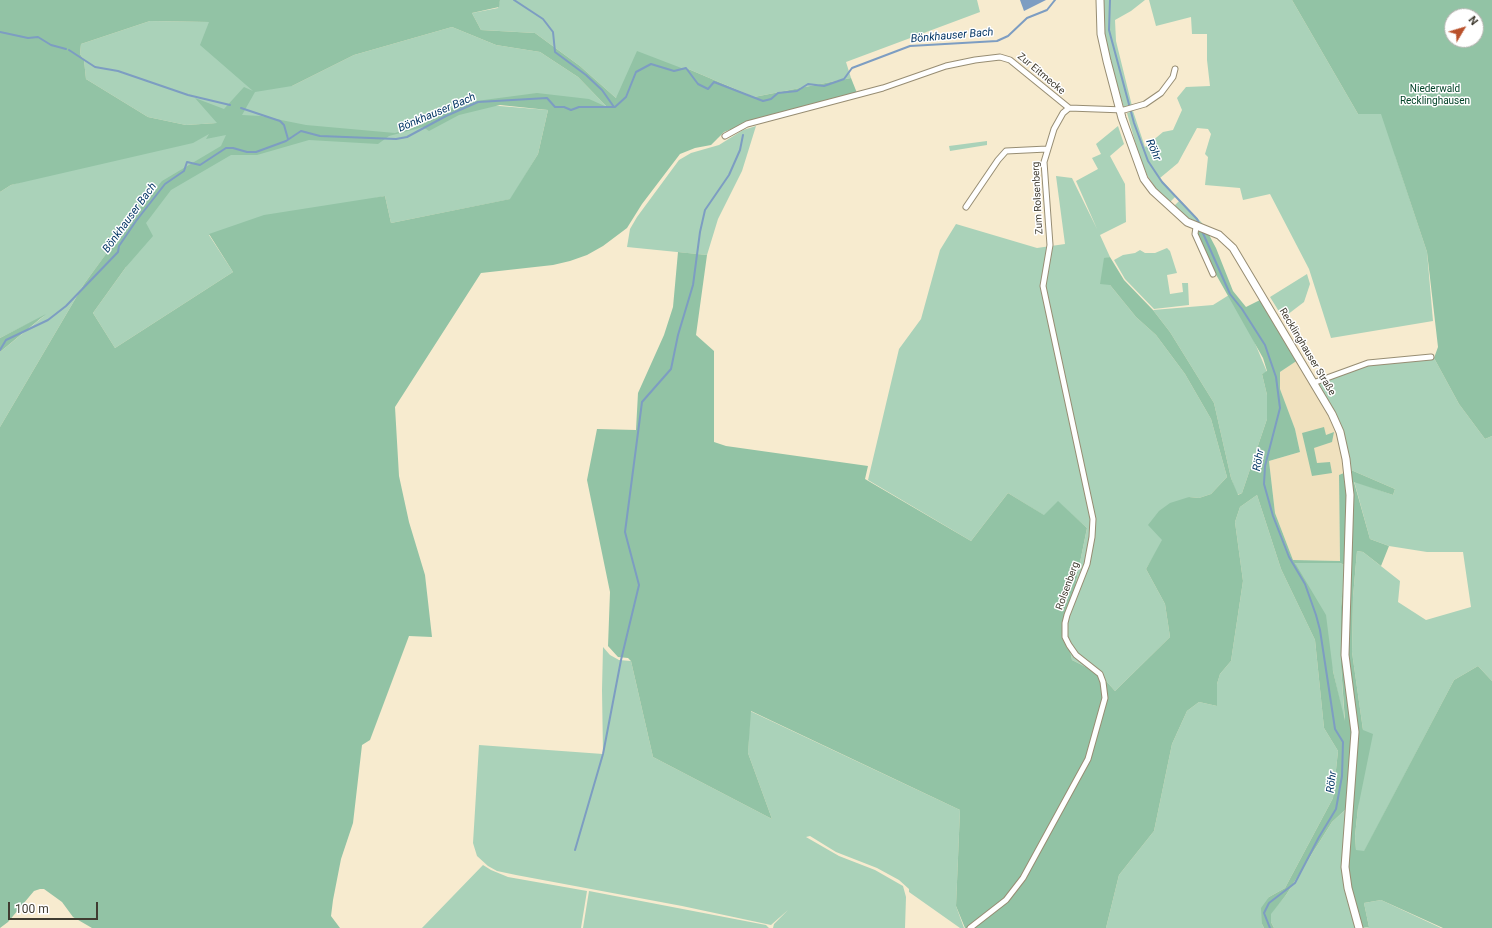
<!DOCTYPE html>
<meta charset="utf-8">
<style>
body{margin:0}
#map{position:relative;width:1492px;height:928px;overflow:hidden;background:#f7ebcf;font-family:Roboto,sans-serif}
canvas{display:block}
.north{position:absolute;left:1444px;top:8px;width:40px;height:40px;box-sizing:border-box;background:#fff;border:1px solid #b3b1ad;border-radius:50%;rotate:52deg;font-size:11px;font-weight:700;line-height:16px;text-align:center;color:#403c31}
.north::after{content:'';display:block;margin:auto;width:14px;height:18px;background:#b9512b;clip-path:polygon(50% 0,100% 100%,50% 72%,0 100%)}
.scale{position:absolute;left:8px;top:902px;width:90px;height:18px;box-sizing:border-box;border:2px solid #403c31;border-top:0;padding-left:5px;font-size:12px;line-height:14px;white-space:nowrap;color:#403c31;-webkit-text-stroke:3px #fff;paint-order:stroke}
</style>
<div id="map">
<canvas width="1492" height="928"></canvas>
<div class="north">N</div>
<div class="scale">100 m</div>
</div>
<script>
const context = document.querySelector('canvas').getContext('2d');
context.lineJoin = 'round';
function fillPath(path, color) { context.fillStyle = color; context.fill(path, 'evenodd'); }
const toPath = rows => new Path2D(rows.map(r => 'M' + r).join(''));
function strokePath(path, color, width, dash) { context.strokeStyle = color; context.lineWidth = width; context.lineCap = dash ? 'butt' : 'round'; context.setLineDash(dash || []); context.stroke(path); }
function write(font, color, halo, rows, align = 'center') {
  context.font = font + ' Roboto,sans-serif'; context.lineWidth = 3; context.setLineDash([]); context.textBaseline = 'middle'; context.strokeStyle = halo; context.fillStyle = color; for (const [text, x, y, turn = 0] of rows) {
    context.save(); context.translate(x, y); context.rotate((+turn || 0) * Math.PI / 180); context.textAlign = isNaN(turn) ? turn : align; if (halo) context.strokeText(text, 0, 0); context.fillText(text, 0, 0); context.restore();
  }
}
const built = toPath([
 [1298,360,1317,384,1349,459,1351,470,1339,475,1340,561,1293,560,1275,513,1269,461,1300,452,1295,429,1280,389,1280,372]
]);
const green = toPath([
 [500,0,977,0,980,12,846,62,851,78,754,97,686,68,616,98,580,66,535,33,481,30,472,13,498,8],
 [1103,0,1145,0,1131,11,1115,20,1116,41,1132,106,1124,108,1110,59,1104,31],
 [1149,0,1292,0,1358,114,1375,114,1329,9,1492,0,1492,269,1395,155,1427,252,1433,321,1331,338,1309,269,1270,194,1243,200,1240,188,1205,185,1208,157,1205,154,1211,134,1208,129,1197,128,1178,163,1160,178,1176,196,1170,202,1157,190,1147,175,1138,152,1127,113,1133,111,1145,147,1163,132,1173,130,1182,110,1177,98,1186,87,1210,86,1207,60,1207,34,1192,34,1191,17,1156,26],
 [1452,16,1476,16,1476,40,1452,40],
 [150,21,209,22,292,86,354,55,452,27,496,45,540,52,578,77,608,108,464,103,548,110,538,154,511,199,391,223,385,196,209,235,233,272,115,348,93,313,126,267,135,215,84,284,0,427,0,352,44,316,0,338,0,192,11,185,217,123,186,125,148,117,86,79,84,60,80,54,81,44],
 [756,126,742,171,718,219,707,255,627,247,630,229,637,217,679,160,691,153,719,145,743,130],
 [1118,126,1124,144,1110,156,1125,184,1126,222,1100,235,1110,257,1104,259,1110,285,1136,317,1156,335,1185,374,1211,419,1227,477,1211,494,1199,498,1189,497,1146,569,1165,604,1170,637,1115,691,1100,674,1072,660,1066,631,1087,528,1058,502,1045,516,1008,493,971,541,868,480,899,349,921,319,940,250,956,224,1037,248,1065,244,1056,176,1072,178,1097,229,1076,181,1098,169,1092,158,1101,154,1096,144],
 [987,141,987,145,950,151,949,146],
 [1180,200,1203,224,1195,222,1186,217,1174,206],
 [1167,248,1170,251,1177,273,1167,275,1170,294,1183,292,1182,283,1188,283,1189,305,1154,309,1125,279,1114,260,1123,255,1135,253,1140,250,1145,253,1155,253],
 [1307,274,1310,284,1304,302,1283,318,1270,297],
 [1229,295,1252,336,1267,372,1262,374,1267,395,1267,419,1242,493,1237,495,1231,478,1214,403,1170,332,1153,310,1213,305],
 [1421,357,1434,358,1459,404,1485,439,1492,436,1492,681,1478,666,1454,680,1364,852,1356,851,1355,836,1358,808,1363,730,1352,652,1353,597,1357,551,1363,552,1400,581,1398,602,1426,620,1471,607,1463,552,1427,552,1389,546,1370,539,1354,481,1393,495,1395,489,1351,470,1349,459,1317,384,1367,365],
 [1257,495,1281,569,1315,640,1324,728,1338,751,1333,798,1285,888,1269,897,1262,924,1264,928,1106,928,1119,875,1154,831,1172,744,1187,711,1199,702,1217,706,1217,684,1220,674,1231,661,1243,581,1235,522,1240,507],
 [1295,563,1340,563,1345,565,1341,607,1341,666,1345,725,1333,671],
 [603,647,610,655,619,660,631,661,653,757,772,819,748,753,750,711,960,810,956,906,964,928,960,928,909,892,909,889,899,880,877,868,836,852,810,836,806,837,839,856,875,870,903,886,906,897,905,928,773,928,774,924,788,910,771,925,682,906,516,875,497,871,488,866,477,856,473,843,479,745,603,754,602,690],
 [1345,810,1343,867,1356,928,1274,928,1271,922,1270,914,1286,895,1332,822],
 [483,865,491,870,508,877,587,891,581,928,422,928],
 [589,891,766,925,769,928,583,928],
 [1381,900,1441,928,1365,928,1369,927,1364,903]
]);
const forest = toPath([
 [0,0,500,0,499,7,472,13,481,30,535,33,580,66,616,98,637,51,684,69,686,68,754,97,851,78,857,93,759,118,724,132,711,145,695,148,680,154,642,204,627,228,603,246,587,255,570,261,553,265,481,273,395,407,399,476,409,522,425,575,432,637,409,636,370,740,362,745,353,823,341,859,333,900,331,916,340,928,92,928,73,917,62,902,44,889,40,889,34,891,8,922,0,928,0,427,84,284,136,213,162,181,221,146,226,135,206,139,209,134,193,143,11,185,0,192],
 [150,21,209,22,200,45,253,91,244,87,224,109,195,98,217,123,186,125,148,117,86,79,84,60,80,54,81,44],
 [452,27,496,45,540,52,578,77,607,107,589,99,537,93,461,103,423,124,395,133,306,125,261,116,242,115,255,92,292,86,354,55],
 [500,105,548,110,538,154,510,199,391,223,385,196,264,215,209,234,233,272,115,348,93,313,126,267,153,236,146,223,171,190,231,155,257,155,309,140,378,144,389,136,423,127,429,131,459,115],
 [1292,0,1492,0,1492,436,1485,439,1459,404,1434,358,1438,347,1427,252,1381,114,1358,114],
 [1452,16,1476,16,1476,40,1452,40],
 [1196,231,1208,233,1216,248,1233,291,1246,307,1262,299,1298,360,1280,372,1280,389,1295,429,1300,452,1269,461,1275,513,1293,560,1340,561,1339,475,1351,470,1395,489,1393,495,1354,482,1370,539,1389,546,1381,566,1363,552,1357,551,1353,597,1352,652,1363,730,1373,734,1358,808,1355,836,1356,850,1364,851,1454,680,1478,666,1492,681,1492,928,1443,928,1381,900,1364,903,1369,927,1362,928,1343,867,1345,810,1332,822,1286,895,1271,914,1271,922,1274,928,1264,928,1262,924,1261,908,1269,897,1285,888,1333,798,1338,751,1324,728,1315,640,1281,569,1257,495,1240,507,1235,522,1243,581,1231,661,1220,674,1217,684,1217,706,1199,702,1187,711,1172,744,1154,831,1119,875,1106,928,965,928,956,906,960,810,751,711,748,753,772,819,653,757,631,661,628,658,618,657,608,646,610,592,587,480,597,429,636,430,638,393,664,335,673,307,678,252,707,255,696,335,714,351,714,442,726,446,868,466,865,479,971,541,1008,493,1044,515,1058,501,1087,528,1066,631,1072,660,1100,674,1115,691,1170,637,1165,604,1146,569,1162,540,1148,525,1159,511,1170,503,1189,497,1199,498,1211,494,1227,477,1211,419,1185,374,1156,335,1136,317,1110,285,1100,284,1104,258,1110,257,1124,280,1153,310,1170,332,1214,403,1231,478,1238,495,1242,493,1267,419,1267,395,1262,374,1267,371,1263,358,1214,271],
 [1295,563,1340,563,1345,565,1341,607,1341,666,1345,721,1333,671,1326,615],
 [46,314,0,352,0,338],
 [1324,427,1326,435,1334,432,1332,442,1314,448,1317,463,1330,462,1332,473,1312,476,1302,433]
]);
const water = toPath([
 [1020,0,1046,0,1024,11]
]);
const stream = toPath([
 [514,0,543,19,553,32,555,52,586,75,602,90,614,107],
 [1110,0,1109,30,1134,123,1148,161,1162,182,1197,219,1200,225],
 [0,32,28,38,38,37,51,45,66,49],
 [69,50,95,67,118,71,188,95,230,105],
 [241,108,280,121,284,125,288,139],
 [1202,231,1230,294,1242,309,1265,345,1276,377,1280,408,1265,466,1264,484,1273,516,1289,557,1305,584,1316,615,1320,630,1335,729,1343,742,1342,776,1336,809,1319,837,1295,883,1269,903,1264,913,1270,928],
 [0,350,6,340,48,320,66,306,118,252,119,246,136,221,165,184,184,171,187,162,200,165,226,148,233,148,247,152,256,152,286,141,301,131,320,136,396,139,407,137,446,116,478,102,547,98,555,107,564,107,571,110,579,107,615,107,626,97,636,72,651,64,674,71,686,68,698,84,708,89,714,82,763,101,771,99,778,93,797,91,808,84,824,86,844,79,852,68,910,46,997,41,1008,36,1027,18,1047,10,1055,0],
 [575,850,603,754,621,660,639,585,625,532,642,402,671,369,678,335,693,285,700,232,705,210,729,175,740,150,743,135]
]);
const street = toPath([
 [725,136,747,124,883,88,946,66,975,60,1000,57,1010,60,1069,108,1124,110,1145,104,1161,93,1173,77,1175,69],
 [966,207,998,160,1006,151,1047,149],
 [1196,227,1195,234,1213,274],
 [1313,383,1368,363,1431,357],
 [970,928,1006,900,1023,878,1088,759,1105,698,1103,682,1100,674,1076,655,1069,645,1065,637,1065,623,1067,615,1087,564,1092,537,1093,519,1043,286,1050,245,1044,162,1054,129,1063,113,1069,108]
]);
const secondary = toPath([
 [1100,0,1101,34,1107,61,1122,118,1144,179,1153,191,1187,222,1219,235,1233,248,1332,414,1340,432,1346,459,1350,495,1345,655,1355,732,1345,867,1348,888,1359,928]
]);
const streetNames = [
 ["Zur Eitmecke",1041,74,40],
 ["Zum Rolsenberg",1038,198,-93],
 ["Recklinghauser Straße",1307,352,59],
 ["Rolsenberg",1068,586,-70]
];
const parkNames = [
 ["Niederwald",1435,89],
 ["Recklinghausen",1435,101]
];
const waterNames = [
 ["Bönkhauser Bach",952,36,-5],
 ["Bönkhauser Bach",437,113,-23],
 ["Röhr",1153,150,66],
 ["Bönkhauser Bach",130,218,-54],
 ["Röhr",1259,460,-80],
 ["Röhr",1332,782,-83]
];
fillPath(built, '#f0e1be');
fillPath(green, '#aad2b9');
fillPath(forest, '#92c3a5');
fillPath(water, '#7d9dc2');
strokePath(stream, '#7d9dc2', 2);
strokePath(street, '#978d73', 7);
strokePath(secondary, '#978d73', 9);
strokePath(street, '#fff', 5);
strokePath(secondary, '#fff', 7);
write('10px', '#403c31', '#fff', streetNames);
write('10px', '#034328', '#fff', parkNames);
write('italic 11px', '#073867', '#fff', waterNames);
</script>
